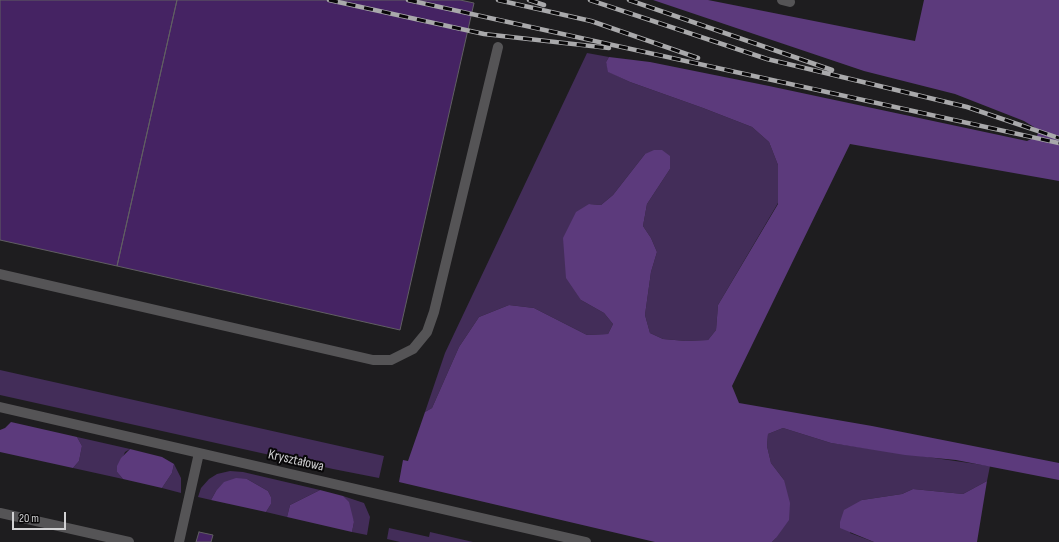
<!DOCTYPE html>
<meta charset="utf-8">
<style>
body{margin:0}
#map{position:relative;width:1059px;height:542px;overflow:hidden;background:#1e1d1f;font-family:"Sofia Sans Condensed",sans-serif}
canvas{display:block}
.scale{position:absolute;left:12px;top:512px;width:54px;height:18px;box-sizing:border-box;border:2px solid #d1d1d3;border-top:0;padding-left:5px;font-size:12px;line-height:14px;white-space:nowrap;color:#d1d1d3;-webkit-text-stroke:3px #080708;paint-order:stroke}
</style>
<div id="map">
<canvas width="1059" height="542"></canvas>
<div class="scale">20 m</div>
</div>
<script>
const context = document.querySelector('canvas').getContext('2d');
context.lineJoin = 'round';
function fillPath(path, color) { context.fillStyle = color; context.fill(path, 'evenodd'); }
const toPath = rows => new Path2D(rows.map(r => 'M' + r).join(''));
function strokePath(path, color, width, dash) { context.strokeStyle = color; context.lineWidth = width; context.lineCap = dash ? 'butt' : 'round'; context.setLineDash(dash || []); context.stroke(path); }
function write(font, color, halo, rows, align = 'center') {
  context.font = font + ' "Sofia Sans Condensed",sans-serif'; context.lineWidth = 4; context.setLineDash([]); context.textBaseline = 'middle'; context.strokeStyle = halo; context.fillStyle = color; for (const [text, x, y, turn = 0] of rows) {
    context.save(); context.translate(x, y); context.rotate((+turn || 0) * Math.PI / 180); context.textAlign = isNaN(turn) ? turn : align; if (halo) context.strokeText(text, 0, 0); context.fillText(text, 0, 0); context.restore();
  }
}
const green = toPath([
 [587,53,609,57,606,62,609,72,630,82,703,108,752,127,769,142,778,165,778,203,718,305,716,330,708,340,686,341,663,339,650,333,645,315,651,272,657,252,651,238,643,226,647,204,670,169,645,154,613,195,601,205,589,204,581,300,604,313,613,324,608,334,587,335,534,308,509,305,479,317,459,347,432,408,425,412,445,353],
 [0,370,384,456,379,478,333,469,0,395],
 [783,428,831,443,990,466,987,481,963,494,913,489,902,494,862,500,850,533,874,542,772,542,776,538,784,480,771,463,767,446,768,434],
 [77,437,130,449,125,452,117,472,123,479,73,468,79,461,82,446],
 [174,464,181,478,181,493,162,488,172,473],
 [230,471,243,472,320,490,290,505,287,517,266,512,271,504,271,497,268,491,247,479,216,491,211,500,198,497,201,488,209,479,217,474],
 [343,496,364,503,370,517,367,535,352,532,354,522],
 [389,528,429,537,430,532,473,542,400,542,387,539]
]);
const forest = toPath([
 [653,0,708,0,915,41,924,0,1059,0,1059,181,850,144,732,386,739,403,872,426,1059,463,1059,480,956,460,905,455,831,443,783,428,768,434,767,446,771,463,784,480,790,503,789,520,776,538,772,542,655,542,399,482,403,460,408,461,425,412,432,408,459,347,479,317,509,305,534,308,587,335,608,334,613,324,604,313,581,300,566,278,563,238,576,212,589,204,601,205,613,195,645,154,654,150,662,150,670,156,670,169,647,204,643,226,651,238,657,252,651,272,645,315,650,333,663,339,686,341,708,340,716,330,718,305,778,204,778,165,769,142,752,127,703,108,630,82,608,72,606,62,609,57,650,62,769,86,1027,141,1037,136,1038,133,1034,127,1024,121,955,94,864,71],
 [11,422,77,437,82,446,79,461,73,468,0,452,0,430,5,428],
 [130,449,162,457,174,464,172,473,162,488,123,479,117,472,117,466,121,458],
 [236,478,247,479,268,491,271,497,271,504,266,512,211,500,216,491,224,482],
 [987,481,977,542,874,542,840,528,840,522,844,510,862,500,902,494,913,489,963,494],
 [320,490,343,496,349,502,354,522,352,532,287,517,290,505]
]);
const building = toPath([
 [0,0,177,0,117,266,0,240,0,0],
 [177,0,460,0,474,3,400,330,117,266,177,0],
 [199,532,213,535,211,542,196,542,199,532]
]);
const service = toPath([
 [782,0,790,2],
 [0,274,373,360,391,360,413,349,427,332,434,312,498,47],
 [0,407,586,542],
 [0,513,129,542],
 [179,542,199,453]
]);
const rail = toPath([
 [329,0,484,34,609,48],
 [408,0,1059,143],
 [498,0,591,21,698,58],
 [529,0,544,5],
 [590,0,767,59,967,107,1059,138],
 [629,0,832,70]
]);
const streetNames = [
 ["Kryształowa",296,461,13]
];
fillPath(green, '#432d59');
fillPath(forest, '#5c3a7c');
fillPath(building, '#452363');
strokePath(building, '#615f63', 1);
strokePath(service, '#555456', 10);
strokePath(rail, '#a9a9ab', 4.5);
strokePath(rail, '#080708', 3, [9]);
write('14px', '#d1d1d3', '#080708', streetNames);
</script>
